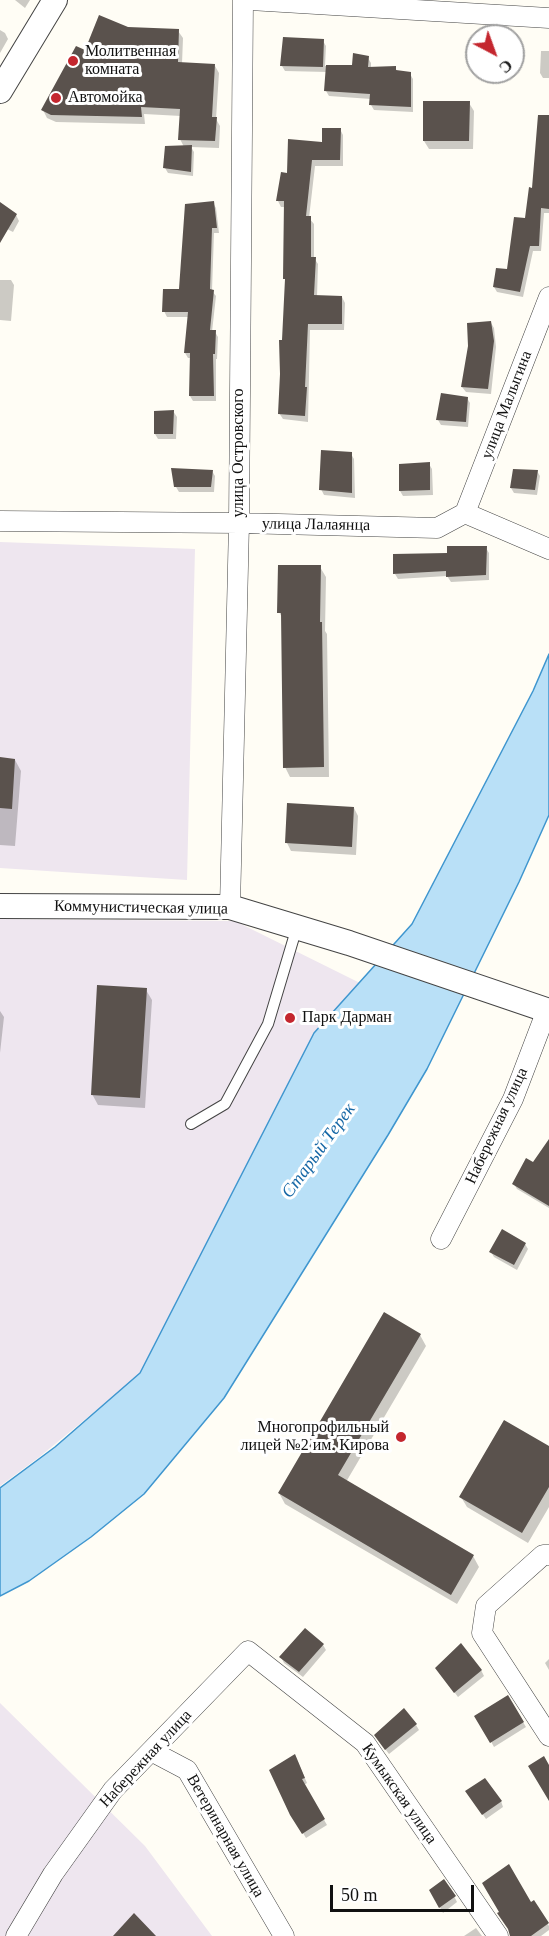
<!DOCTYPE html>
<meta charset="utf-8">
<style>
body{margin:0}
#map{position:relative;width:549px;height:1936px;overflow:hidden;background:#fffdf5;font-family:"Times New Roman",serif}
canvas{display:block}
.north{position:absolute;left:465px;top:24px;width:60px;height:60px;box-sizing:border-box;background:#fff;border:2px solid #a0a0a0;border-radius:50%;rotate:139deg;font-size:16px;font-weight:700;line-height:24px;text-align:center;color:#111}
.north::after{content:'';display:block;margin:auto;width:21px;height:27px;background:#c4262e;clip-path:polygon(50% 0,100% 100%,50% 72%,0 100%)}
.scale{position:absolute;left:330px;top:1885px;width:144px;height:27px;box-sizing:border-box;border:3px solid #111;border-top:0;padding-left:8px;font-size:18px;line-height:21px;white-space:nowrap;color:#111;-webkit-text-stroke:4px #fff;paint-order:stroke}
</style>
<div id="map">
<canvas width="549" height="1936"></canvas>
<div class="north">С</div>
<div class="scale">50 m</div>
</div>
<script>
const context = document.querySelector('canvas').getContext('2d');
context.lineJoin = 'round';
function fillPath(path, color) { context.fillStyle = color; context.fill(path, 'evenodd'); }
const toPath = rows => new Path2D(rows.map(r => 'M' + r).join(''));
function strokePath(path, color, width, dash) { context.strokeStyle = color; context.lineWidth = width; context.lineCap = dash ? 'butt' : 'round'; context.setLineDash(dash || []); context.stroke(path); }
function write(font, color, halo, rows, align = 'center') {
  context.font = font + ' "Times New Roman",serif'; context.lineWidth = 6; context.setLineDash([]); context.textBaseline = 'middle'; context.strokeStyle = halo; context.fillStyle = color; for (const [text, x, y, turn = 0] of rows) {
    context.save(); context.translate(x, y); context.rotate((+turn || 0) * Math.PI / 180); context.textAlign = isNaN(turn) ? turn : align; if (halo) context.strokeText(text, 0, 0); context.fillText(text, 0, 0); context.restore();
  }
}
const industrial = toPath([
 [0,542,195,549,187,880,0,868],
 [0,919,235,921,360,983,315,1033,138,1376,38,1458,0,1486],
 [0,1703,145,1846,212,1936,0,1936]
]);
const water = toPath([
 [549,654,549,815,519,882,427,1069,388,1135,224,1398,144,1494,91,1537,29,1581,0,1596,0,1488,55,1447,140,1373,314,1033,412,924,533,691,549,654]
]);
const shadow = toPath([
 [15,0,30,0,25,8],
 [128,28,178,31,183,38,182,64,215,66,219,73,216,119,220,126,219,148,191,147,194,152,193,176,168,173,165,168,184,147,180,139,181,116,144,114,145,124,56,122,47,118,43,110,85,52],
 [0,30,5,33,8,39,0,53],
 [323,41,326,46,325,66,353,67,368,58,371,63,371,69,395,68,398,72,410,74,413,79,413,112,374,110,371,105,371,99,329,96,326,91,327,72,285,71,282,66],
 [541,51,549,51,549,78,543,78,540,73],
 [469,103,474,111,473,149,429,149,424,141],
 [340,129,343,135,343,166,315,166,309,218,314,224,314,258,318,264,317,297,342,297,345,303,344,330,310,330,308,422,283,419,279,413,286,281,285,207,281,207,278,201,282,174,289,175],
 [549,144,549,213,544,213,541,251,533,251,523,297,497,292,494,287,508,271,526,220,533,189],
 [213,203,216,208,219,233,214,233,212,291,216,296,212,332,215,332,218,337,217,359,216,359,216,401,193,401,190,396,191,358,188,358,185,353,189,317,167,317,164,311,181,290],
 [0,204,16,215,19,221,13,232,3,227,0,230],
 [0,280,11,280,14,285,11,321,0,320],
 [491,323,494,328,496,347,491,394,466,392,462,387,469,346],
 [467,398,470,403,468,427,441,425,438,420],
 [173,411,177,417,176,439,158,439,155,434],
 [351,454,354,459,355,498,324,495,321,489],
 [429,464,432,469,433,495,403,496,400,491],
 [212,471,215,476,214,492,179,492,176,487],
 [514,471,537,471,540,476,537,495,514,493,511,488],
 [486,548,489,553,489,580,451,582,447,576,398,579,395,574,448,555],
 [320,567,326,577,325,631,327,634,329,777,290,777,285,767,283,619,279,612],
 [0,759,15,760,21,771,15,846,0,845],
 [354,808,358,816,356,855,291,851,287,843],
 [146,990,152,1000,145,1108,98,1105,92,1094],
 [0,1011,4,1017,0,1053],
 [549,1144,549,1208,517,1189,514,1184,533,1164],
 [525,1244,528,1249,517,1270,494,1257,491,1252],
 [420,1335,426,1346,346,1482,473,1556,479,1567,457,1604,285,1504,279,1493],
 [549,1448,549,1507,528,1543,467,1507,461,1497],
 [323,1645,326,1650,303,1677,284,1663,281,1657],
 [549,1659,549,1670,545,1663],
 [481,1670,484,1676,458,1697,440,1673],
 [508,1697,526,1727,494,1747,477,1716],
 [416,1725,419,1730,389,1754,379,1741],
 [298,1762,307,1783,304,1785,327,1825,306,1838,292,1815],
 [470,1796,501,1801,503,1807,486,1819],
 [431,1890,454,1896,457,1902,443,1913],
 [534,1902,549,1926,549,1930,541,1936,511,1936],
 [476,1928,482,1936,464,1936]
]);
const building = toPath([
 [99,15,128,27,179,29,178,62,215,64,212,117,217,117,215,141,178,140,180,109,141,107,142,117,51,115,41,110,76,46,85,50],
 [283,37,324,39,323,67,280,66],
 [353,53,369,56,368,67,396,66,396,70,411,72,411,107,369,105,370,94,324,91,326,65,352,65],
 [423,101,470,101,469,141,423,141],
 [538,115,549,115,549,209,541,208,539,246,530,246,520,292,493,287,496,268,507,269,514,217,525,218,529,187,532,188],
 [322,128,341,128,340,160,312,160,306,216,311,216,311,257,316,257,314,295,342,296,342,324,308,324,305,387,307,387,305,416,278,414,280,374,279,340,282,340,285,279,283,279,284,201,276,201,281,172,287,173,288,139,322,142],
 [192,145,191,172,163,168,165,146],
 [214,201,217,228,212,228,210,289,214,290,210,330,216,330,215,354,213,354,214,396,189,396,190,353,184,353,188,312,162,312,163,289,179,289,185,204],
 [0,202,17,214,0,243],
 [491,321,494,341,488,389,461,387,468,346,467,323],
 [441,393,468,397,466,422,436,420],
 [174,410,173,434,154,434,154,411],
 [321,450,352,452,352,493,319,490],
 [430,462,430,490,399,491,399,464],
 [171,468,213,470,211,487,174,487],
 [513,469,538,470,535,490,510,488],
 [447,546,487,546,486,575,446,577,446,571,393,574,393,554,447,553],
 [278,565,321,565,320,622,322,622,324,767,283,768,281,613,277,613],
 [0,757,15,759,12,809,0,808],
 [287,803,354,807,352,847,285,843],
 [97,985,147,988,140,1098,91,1095],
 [549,1139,549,1206,512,1184,526,1158,533,1162],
 [502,1229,526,1243,514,1265,489,1252],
 [384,1312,421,1334,338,1475,474,1555,451,1595,278,1493],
 [504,1420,549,1446,549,1487,522,1533,459,1497],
 [305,1628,324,1644,299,1672,279,1657],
 [461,1643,482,1670,454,1693,435,1668],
 [508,1695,524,1722,490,1743,474,1716],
 [404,1708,417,1724,385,1750,374,1735],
 [295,1754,305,1778,302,1779,325,1819,302,1834,290,1815,269,1770],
 [544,1756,549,1765,549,1801,528,1766],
 [485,1778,502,1801,482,1815,465,1791],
 [509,1864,531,1902,534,1900,549,1923,531,1936,510,1936,508,1929,497,1913,499,1912,482,1883],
 [444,1879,456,1896,439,1908,429,1890],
 [134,1913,156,1936,113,1936]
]);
const service = toPath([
 [191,1124,225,1104,268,1024,297,927]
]);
const minor = toPath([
 [250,0,549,18],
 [465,513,549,297],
 [0,521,239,523,437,528,465,513,549,549],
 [230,907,239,523,243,0],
 [441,1239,513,1099,547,1010],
 [549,1555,543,1555,486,1606,482,1633,549,1736],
 [151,1751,187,1770,284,1936],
 [16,1936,53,1874,113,1790,248,1651,365,1743,498,1936]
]);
const tertiary = toPath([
 [0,91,55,0],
 [0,906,230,907,349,943,549,1011]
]);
const markers = [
 [73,61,6,"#c4262e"],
 [56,98,6,"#c4262e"],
 [290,1018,6,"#c4262e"],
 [401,1437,6,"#c4262e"]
];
const poiNames = [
 ["Молитвенная",85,52],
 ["комната",85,70],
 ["Автомойка",68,98],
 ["Парк Дарман",302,1018],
 ["Многопрофильный",389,1428,"right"],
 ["лицей №2 им. Кирова",389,1446,"right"]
];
const streetNames = [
 ["улица Малыгина",507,405,-69],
 ["улица Островского",239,453,-90],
 ["улица Лалаянца",316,525,1],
 ["Коммунистическая улица",141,908,1],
 ["Набережная улица",497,1126,-65],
 ["Набережная улица",146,1759,-47],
 ["Кумыкская улица",399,1794,55],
 ["Ветеринарная улица",225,1836,60]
];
const waterNames = [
 ["Старый Терек",319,1151,-54]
];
fillPath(industrial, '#eee6ef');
fillPath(water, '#b9e0f7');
strokePath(water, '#3f96cf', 1.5);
fillPath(shadow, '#0003');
fillPath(building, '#5a524d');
strokePath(service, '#444', 12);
strokePath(minor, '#444', 21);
strokePath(tertiary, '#444', 26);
strokePath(service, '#fff', 10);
strokePath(minor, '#fff', 20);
strokePath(tertiary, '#fff', 24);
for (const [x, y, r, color] of markers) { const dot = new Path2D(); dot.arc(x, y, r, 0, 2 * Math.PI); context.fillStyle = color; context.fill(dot); strokePath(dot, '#fff', 2); }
write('16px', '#111', '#fff', poiNames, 'left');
write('16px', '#111', '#fff', streetNames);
write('italic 18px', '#1768a6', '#fff', waterNames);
</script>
